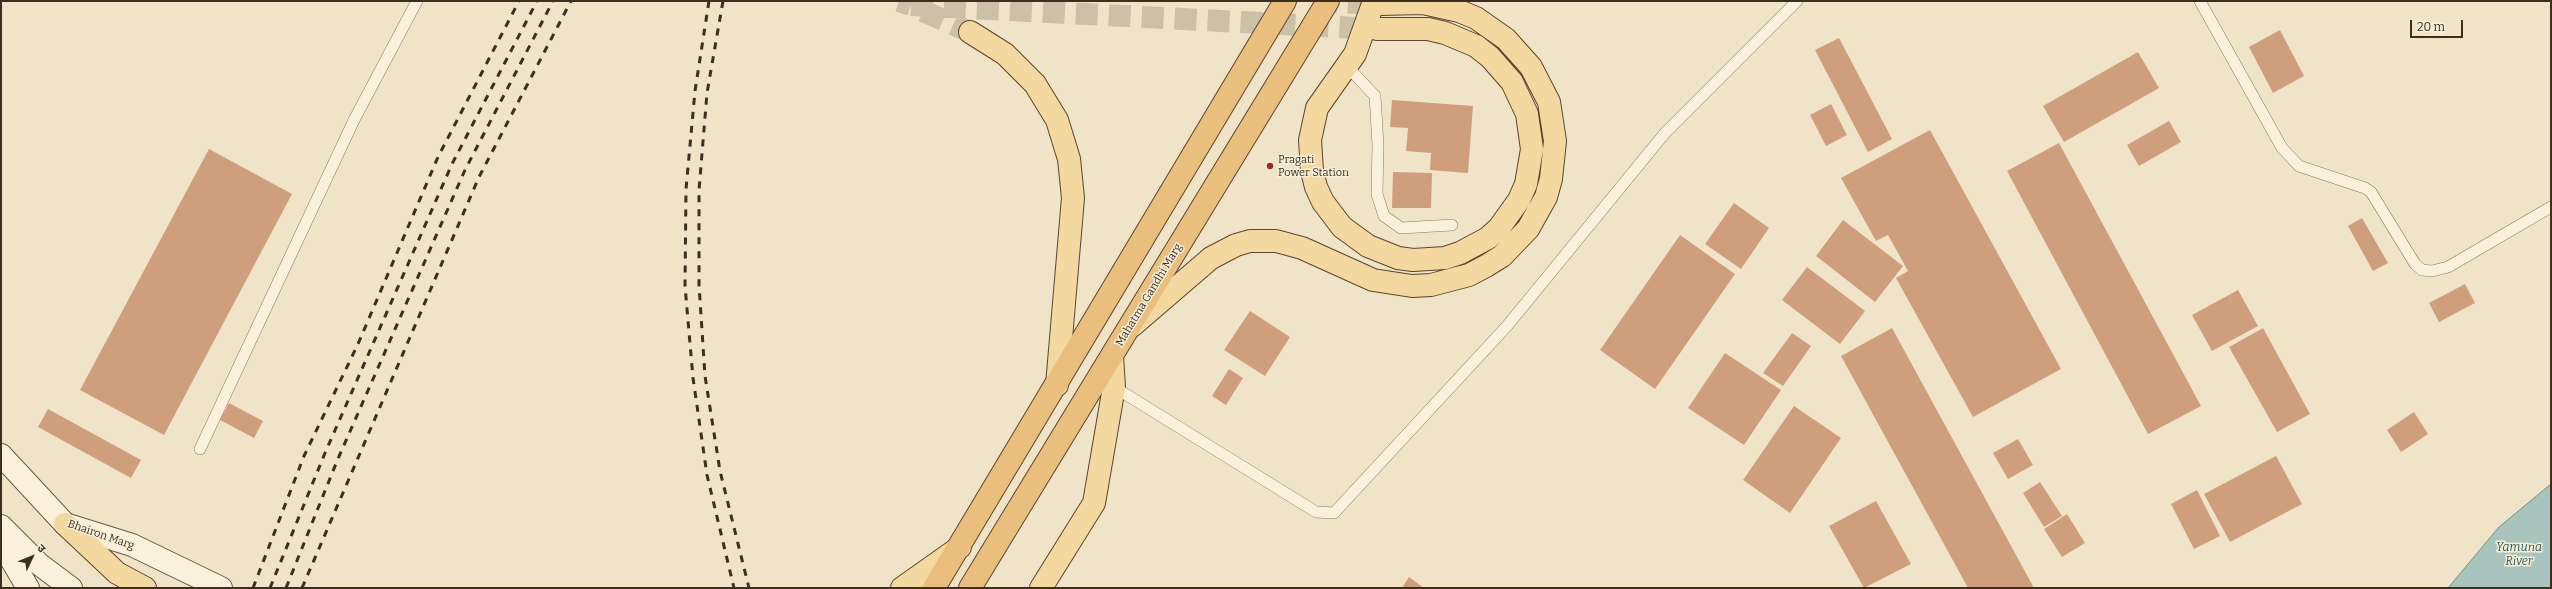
<!DOCTYPE html>
<meta charset="utf-8">
<style>
body{margin:0}
#map{position:relative;width:2552px;height:589px;overflow:hidden;background:#f0e4c8;font-family:Bitter,"Noto Sans Devanagari",serif}
canvas{display:block}
.frame{position:absolute;inset:0;border:2px solid #3d2e20;pointer-events:none}
.north{position:absolute;left:12px;top:537px;width:40px;height:40px;-webkit-text-stroke:3px #f7eed8;paint-order:stroke;rotate:47deg;font-size:11px;font-weight:700;line-height:16px;text-align:center;color:#3d2e20}
.north::after{content:'';display:block;margin:auto;width:14px;height:18px;background:#3d2e20;clip-path:polygon(50% 0,100% 100%,50% 72%,0 100%)}
.scale{position:absolute;left:2410px;top:20px;width:53px;height:18px;box-sizing:border-box;border:2px solid #3d2e20;border-top:0;padding-left:5px;font-size:12px;line-height:14px;white-space:nowrap;color:#3d2e20;-webkit-text-stroke:3px #f7eed8;paint-order:stroke}
</style>
<div id="map">
<canvas width="2552" height="589"></canvas>
<div class="frame"></div>
<div class="north">उ</div>
<div class="scale">20 m</div>
</div>
<script>
const context = document.querySelector('canvas').getContext('2d');
context.lineJoin = 'round';
function fillPath(path, color) { context.fillStyle = color; context.fill(path, 'evenodd'); }
const toPath = rows => new Path2D(rows.map(r => 'M' + r).join(''));
function strokePath(path, color, width, dash) { context.strokeStyle = color; context.lineWidth = width; context.lineCap = dash ? 'butt' : 'round'; context.setLineDash(dash || []); context.stroke(path); }
function write(font, color, halo, rows, align = 'center') {
  context.font = font + ' Bitter,serif'; context.lineWidth = 3; context.setLineDash([]); context.textBaseline = 'middle'; context.strokeStyle = halo; context.fillStyle = color; for (const [text, x, y, turn = 0] of rows) {
    context.save(); context.translate(x, y); context.rotate((+turn || 0) * Math.PI / 180); context.textAlign = isNaN(turn) ? turn : align; if (halo) context.strokeText(text, 0, 0); context.fillText(text, 0, 0); context.restore();
  }
}
const water = toPath([
 [2551,484,2551,588,2448,588,2499,527,2551,484]
]);
const building = toPath([
 [2280,30,2304,76,2273,93,2249,47],
 [1839,38,1892,139,1868,152,1815,50],
 [2138,52,2159,88,2064,142,2043,106],
 [1392,100,1473,106,1468,173,1430,170,1431,153,1406,151,1408,128,1390,127],
 [1831,104,1847,135,1826,146,1810,115],
 [2169,121,2181,142,2139,166,2127,145],
 [1930,130,2061,369,1973,417,1896,278,1908,271,1888,235,1876,241,1841,178],
 [2059,143,2201,406,2148,434,2007,171],
 [209,149,292,194,164,435,80,390],
 [1393,172,1432,173,1431,208,1392,208],
 [1734,203,1769,228,1741,269,1705,244],
 [2362,218,2388,263,2373,271,2348,226],
 [1843,220,1903,266,1875,302,1816,256],
 [1680,235,1735,274,1655,389,1600,350],
 [1807,267,1865,311,1840,344,1782,300],
 [2465,284,2475,303,2439,322,2429,303],
 [2238,290,2258,326,2212,351,2192,315],
 [1250,311,1290,337,1265,376,1224,350],
 [1892,328,2034,588,1968,588,1841,356],
 [2263,328,2310,414,2277,432,2229,347],
 [1792,333,1811,346,1783,386,1763,373],
 [1725,353,1781,390,1744,445,1688,408],
 [1229,369,1243,378,1226,405,1212,396],
 [229,403,263,421,254,438,220,420],
 [1794,406,1841,438,1790,513,1743,480],
 [48,409,141,460,131,478,38,427],
 [2414,412,2428,434,2401,452,2387,430],
 [2018,439,2033,465,2008,479,1993,453],
 [2276,456,2302,504,2230,542,2204,494],
 [2040,482,2062,516,2044,527,2023,493],
 [2197,490,2220,536,2194,549,2171,504],
 [1876,501,1911,564,1864,588,1829,526],
 [2067,514,2085,543,2062,557,2044,529],
 [1409,577,1424,588,1402,588]
]);
const secondaryTunnel = toPath([
 [899,1,911,5]
]);
const primaryTunnel = toPath([
 [1315,1,1380,4],
 [911,5,1377,29],
 [923,11,970,32]
]);
const service = toPath([
 [2200,1,2282,148,2299,166,2365,188,2371,192,2415,264,2422,270,2432,271,2448,267,2551,207],
 [1347,66,1375,96,1378,145,1377,194,1384,216,1401,228,1452,225],
 [1114,387,1316,512,1334,513,1507,326,1665,133,1797,1],
 [200,449,354,120,417,1]
]);
const secondary = toPath([
 [1,455,65,524,132,545,221,588],
 [1,526,39,564,71,588],
 [1,542,28,588]
]);
const primary = toPath([
 [1374,1,1355,54,1317,108,1310,140,1312,171,1316,187,1323,202,1342,227,1368,246,1398,258,1413,260,1445,258,1460,253,1488,238,1499,228,1519,200,1526,184,1532,149,1527,114,1512,82,1490,57,1476,46,1445,33,1428,29,1377,29],
 [970,32,1005,54,1035,84,1057,120,1069,159,1073,198,1057,385],
 [1132,326,1211,258,1236,245,1250,241,1276,241,1302,248,1373,280,1412,286,1431,285,1469,275,1486,266,1502,256,1528,229,1546,197,1551,179,1555,141,1549,102,1531,67,1506,39,1476,18,1459,11,1423,3,1380,4],
 [65,524,117,573,145,588],
 [902,588,960,547],
 [1041,588,1094,503,1114,387,1112,356]
]);
const trunk = toPath([
 [934,588,1285,1],
 [970,588,1328,1]
]);
const rail = toPath([
 [709,1,695,91,686,189,685,286,693,378,707,475,734,588],
 [723,1,707,93,699,190,699,285,705,376,720,471,749,588],
 [253,588,304,456,358,344,438,157,519,1],
 [270,588,325,453,452,164,537,1],
 [286,588,337,461,465,170,553,1],
 [302,588,479,177,571,1]
]);
const markers = [
 [1270,166,4,"#9e2a2b"]
];
const poiNames = [
 ["Pragati",1278,160],
 ["Power Station",1278,173]
];
const streetNames = [
 ["Mahatma Gandhi Marg",1149,295,-59],
 ["Bhairon Marg",101,535,19]
];
const waterNames = [
 ["Yamuna",2519,548],
 ["River",2519,562]
];
fillPath(water, '#a9c4bc');
strokePath(water, '#6f938a', 1);
fillPath(building, '#cf9f7d');
strokePath(secondaryTunnel, '#ccc0a6', 22, [22, 11]);
strokePath(primaryTunnel, '#ccc0a6', 22, [22, 11]);
strokePath(service, '#8d765c', 12);
strokePath(secondary, '#6f573f', 24);
strokePath(primary, '#5b4430', 24);
strokePath(trunk, '#5b4430', 24);
strokePath(service, '#faf1dc', 11);
strokePath(secondary, '#faf1dc', 22);
strokePath(primary, '#f3d9a0', 22);
strokePath(trunk, '#eabe7c', 22);
strokePath(rail, '#3d2e20', 3, [7, 7]);
for (const [x, y, r, color] of markers) { const dot = new Path2D(); dot.arc(x, y, r, 0, 2 * Math.PI); context.fillStyle = color; context.fill(dot); strokePath(dot, '#f7eed8', 1.5); }
write('11px', '#3d2e20', '#f7eed8', poiNames, 'left');
write('11px', '#3d2e20', '#f7eed8', streetNames);
write('italic 12px', '#2f5d5a', '#f7eed8', waterNames);
</script>
